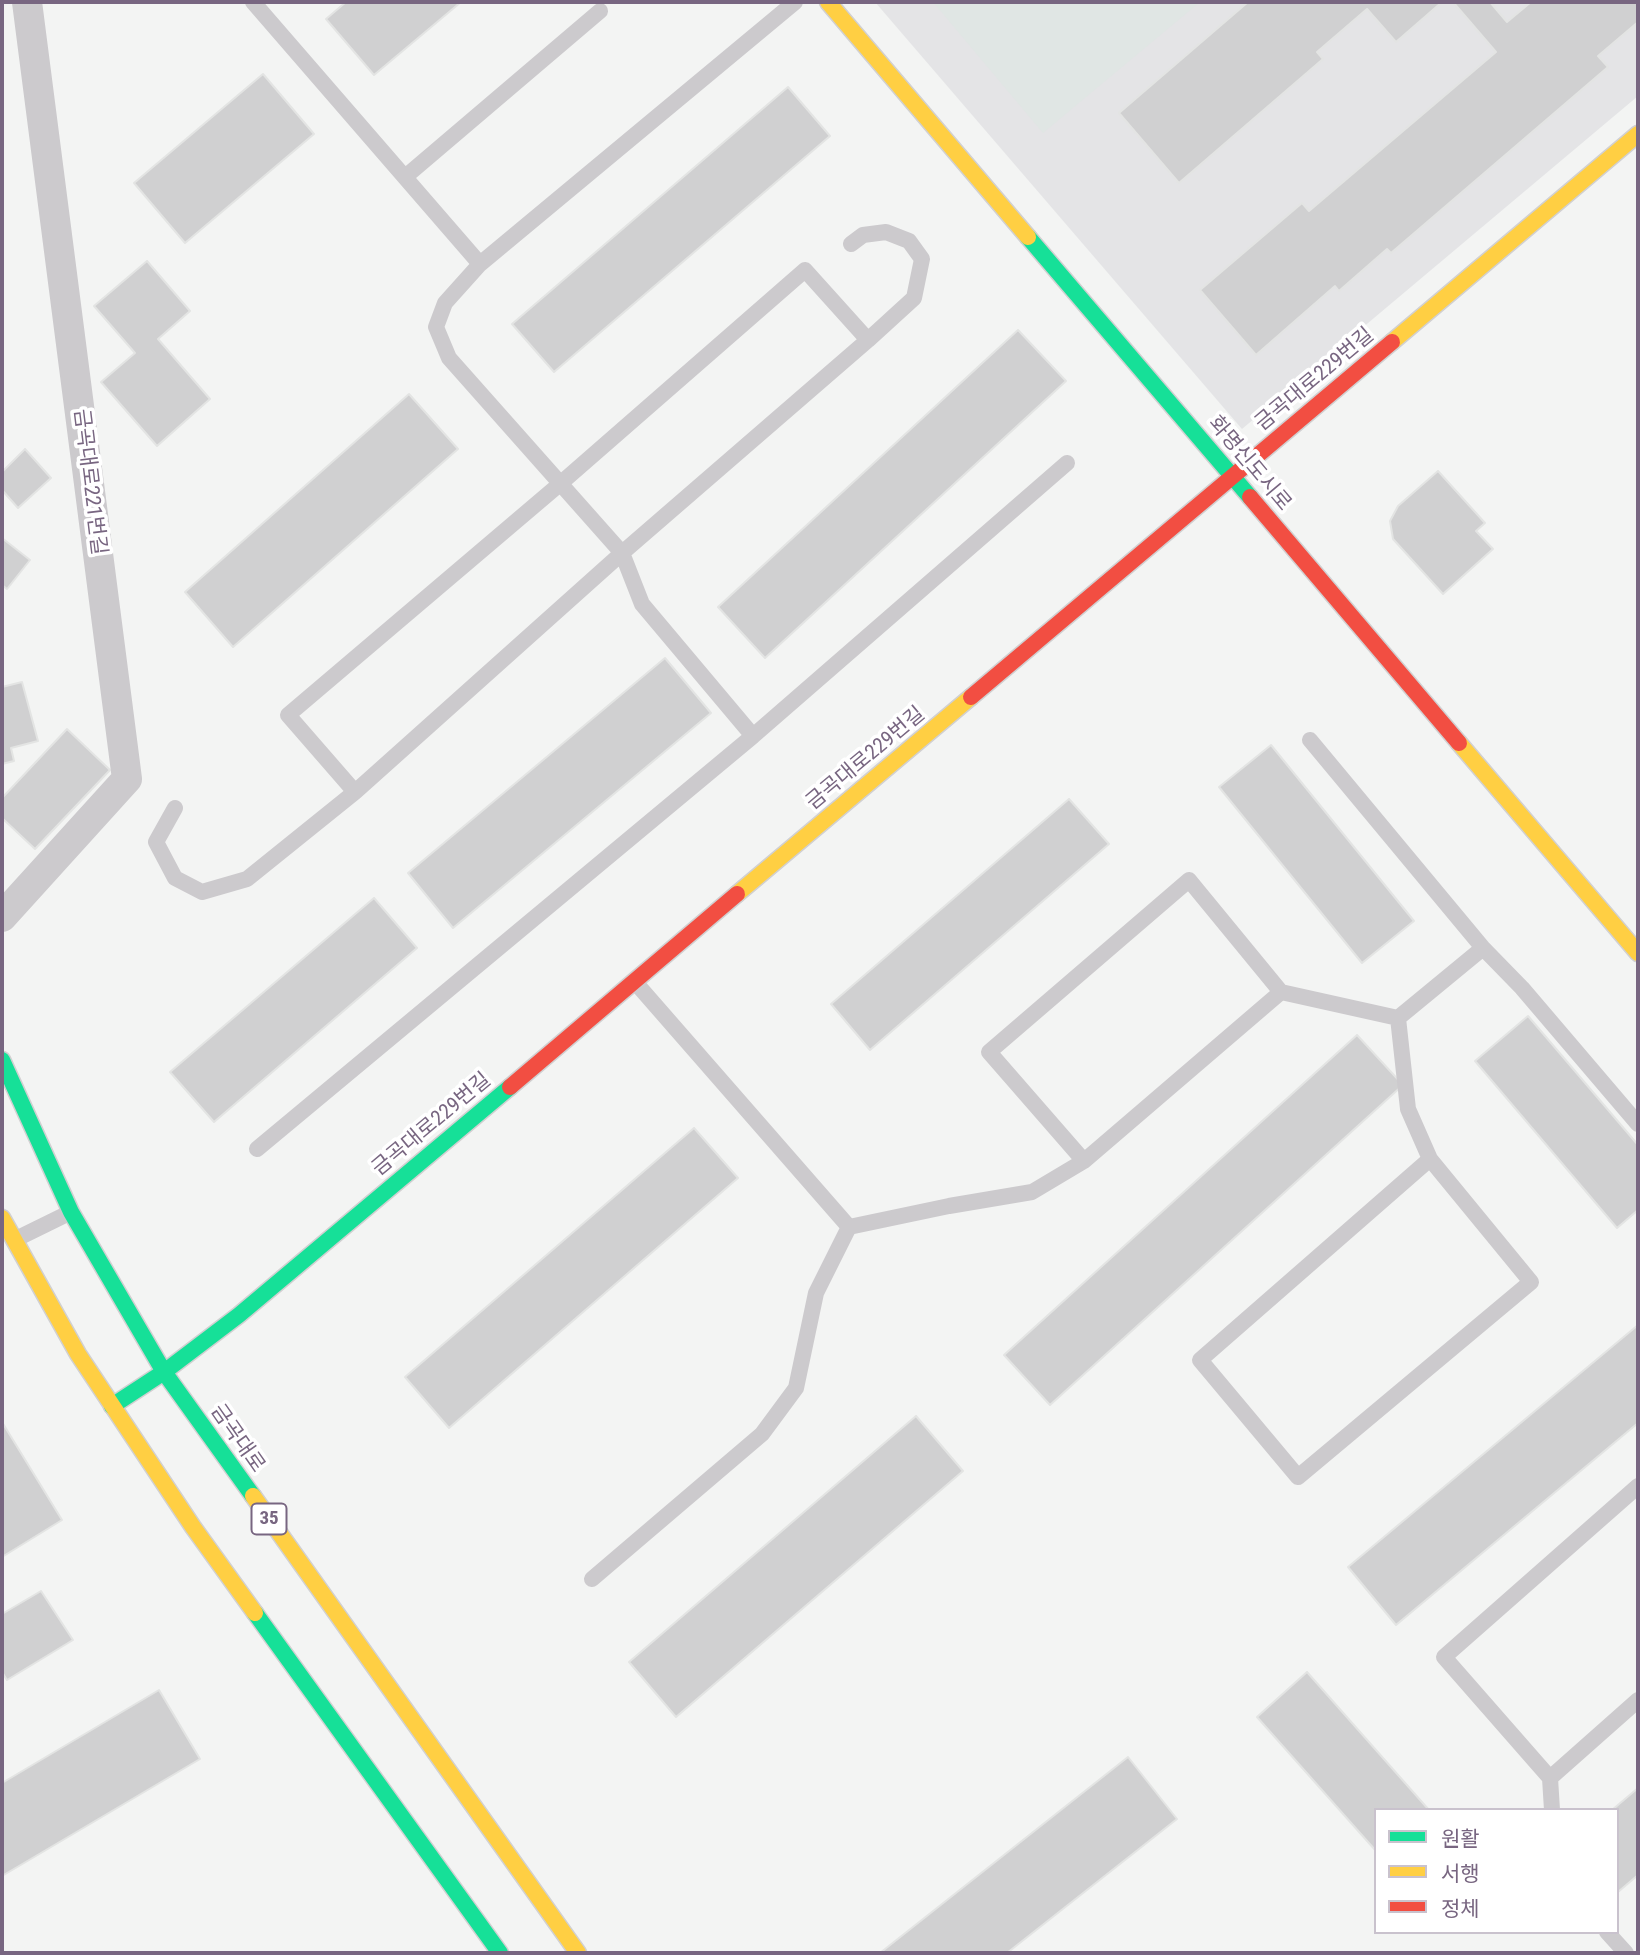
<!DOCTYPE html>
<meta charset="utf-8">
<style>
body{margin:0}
#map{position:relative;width:1640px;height:1955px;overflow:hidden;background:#f3f4f3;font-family:"Roboto Condensed","Noto Sans KR",sans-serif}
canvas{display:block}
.frame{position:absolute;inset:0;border:4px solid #786681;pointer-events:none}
.legend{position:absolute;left:1374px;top:1808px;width:245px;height:126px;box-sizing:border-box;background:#fff;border:2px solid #c9c2cd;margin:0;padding:9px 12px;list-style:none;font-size:21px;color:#786681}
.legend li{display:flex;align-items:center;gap:14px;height:35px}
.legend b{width:35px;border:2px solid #c9c2cd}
</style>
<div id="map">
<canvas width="1640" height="1955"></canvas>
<div class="frame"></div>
<ul class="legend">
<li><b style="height:9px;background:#16e098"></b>원활</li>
<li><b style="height:9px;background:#ffcf43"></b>서행</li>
<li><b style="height:9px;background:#f24e42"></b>정체</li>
</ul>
</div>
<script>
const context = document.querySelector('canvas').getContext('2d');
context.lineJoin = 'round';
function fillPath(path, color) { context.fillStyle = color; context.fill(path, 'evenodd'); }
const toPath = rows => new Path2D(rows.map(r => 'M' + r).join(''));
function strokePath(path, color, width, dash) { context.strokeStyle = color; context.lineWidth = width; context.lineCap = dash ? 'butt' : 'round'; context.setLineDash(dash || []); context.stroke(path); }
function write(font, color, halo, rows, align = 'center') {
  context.font = font + ' "Roboto Condensed","Noto Sans KR",sans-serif'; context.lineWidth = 7; context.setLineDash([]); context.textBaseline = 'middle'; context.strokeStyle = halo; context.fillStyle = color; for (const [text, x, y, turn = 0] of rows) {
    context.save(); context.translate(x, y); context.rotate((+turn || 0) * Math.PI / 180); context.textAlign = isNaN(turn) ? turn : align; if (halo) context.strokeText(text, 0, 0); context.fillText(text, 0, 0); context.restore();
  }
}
const built = toPath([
 [875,2,1638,2,1638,96,1242,429]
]);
const green = toPath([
 [933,2,1200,2,1043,133]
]);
const building = toPath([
 [346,2,461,2,374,75,326,19,346,2],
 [1248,2,1442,2,1396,42,1367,9,1317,52,1323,59,1179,183,1119,113,1248,2],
 [1453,2,1490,2,1507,22,1531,2,1638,2,1638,22,1598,56,1608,67,1391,253,1387,249,1339,291,1335,286,1256,355,1200,290,1302,203,1309,211,1496,52,1453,2],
 [263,74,314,134,185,243,134,183,263,74],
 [788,87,830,136,554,372,512,324,788,87],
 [147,261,190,311,158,339,210,399,157,446,101,382,135,353,94,306,147,261],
 [1018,330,1066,381,765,658,718,607,1018,330],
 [409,394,458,449,233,647,185,592,409,394],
 [25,449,51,478,18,508,2,490,2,472,25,449],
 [1438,471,1485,523,1476,531,1493,549,1443,594,1393,539,1390,521,1398,506,1438,471],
 [2,538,30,560,7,589,2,585,2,538],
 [665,658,711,713,453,928,408,873,665,658],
 [22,682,38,741,11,748,14,761,2,764,2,687,22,682],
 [67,729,110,770,35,849,2,818,2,798,67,729],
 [1271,745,1414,921,1362,963,1219,787,1271,745],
 [1069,799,1109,844,870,1050,831,1004,1069,799],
 [374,898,417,948,214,1122,170,1072,374,898],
 [1528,1016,1638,1145,1638,1210,1617,1228,1475,1061,1528,1016],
 [1357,1035,1403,1085,1050,1405,1004,1355,1357,1035],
 [694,1128,738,1178,449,1428,405,1377,694,1128],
 [1638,1325,1638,1423,1396,1625,1348,1567,1638,1325],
 [916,1416,963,1471,676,1717,629,1662,916,1416],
 [2,1422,62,1520,2,1557,2,1422],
 [41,1591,73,1640,7,1680,2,1672,2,1614,41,1591],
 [1307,1672,1429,1810,1376,1810,1376,1851,1257,1717,1307,1672],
 [159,1690,200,1759,2,1876,2,1783,159,1690],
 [1128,1757,1177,1819,1007,1953,880,1953,1128,1757],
 [1638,1788,1638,1875,1618,1892,1617,1810,1612,1810,1638,1788]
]);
const lane = toPath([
 [253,2,480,264],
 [795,2,480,264,445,303,436,327,449,358,622,553,642,604,753,736,1067,463],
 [405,177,600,11],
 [851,244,863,235,886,232,909,241,922,259,914,298,868,340],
 [805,270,868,340,622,553,355,792,288,715,561,483,805,270],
 [1310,740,1483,948,1522,988,1638,1124],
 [175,808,156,842,175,878,202,892,247,879,355,792],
 [635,982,849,1227],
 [1398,1018,1483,948],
 [257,1149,753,736],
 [1084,1161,989,1052,1189,880,1281,992],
 [14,1240,71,1212],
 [1638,1486,1444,1657,1550,1778,1638,1700],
 [592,1579,762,1434,796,1388,816,1293,849,1227,949,1206,1032,1192,1084,1161,1281,992,1398,1018,1408,1109,1430,1159,1531,1282,1298,1477,1200,1360,1430,1159],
 [1550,1778,1552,1810],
 [1607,1932,1626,1953]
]);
const street = toPath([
 [2,917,127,779,27,2]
]);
const fast = toPath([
 [1028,237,1250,497],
 [2,1060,71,1212,164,1372,253,1496],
 [112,1406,164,1372,239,1315,510,1087],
 [255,1613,500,1953]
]);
const slow = toPath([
 [828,2,1028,237],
 [1392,342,1638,134],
 [1459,743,1638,953],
 [737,894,971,697],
 [2,1218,78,1354,193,1527,255,1613],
 [253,1496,578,1953]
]);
const jam = toPath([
 [1250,497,1459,743],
 [971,697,1392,342],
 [510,1087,737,894]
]);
const shields = [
 [269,1519,35]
];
const shieldNames = [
 ["35",269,1519]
];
const streetNames = [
 ["금곡대로229번길",1315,380,-40],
 ["화명신도시로",1249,464,50],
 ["금곡대로221번길",89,482,83],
 ["금곡대로229번길",866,759,-40],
 ["금곡대로229번길",432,1125,-40],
 ["금곡대로",237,1439,55]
];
fillPath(built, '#e4e4e6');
fillPath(green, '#e0e6e4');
fillPath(building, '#d0d0d1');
strokePath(building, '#e3e4e3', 2);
strokePath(fast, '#d1d0d1', 19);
strokePath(slow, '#d1d0d1', 19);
strokePath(jam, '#d1d0d1', 19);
strokePath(lane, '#cccacd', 16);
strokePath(street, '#cccacd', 30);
strokePath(fast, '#16e098', 16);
strokePath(slow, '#ffcf43', 16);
strokePath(jam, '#f24e42', 16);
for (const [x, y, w] of shields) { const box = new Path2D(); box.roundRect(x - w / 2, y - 15.5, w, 31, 5); context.fillStyle = '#fff'; context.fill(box); strokePath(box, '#786681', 2); }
write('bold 19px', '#786681', null, shieldNames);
write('21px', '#786681', '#fff', streetNames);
</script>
